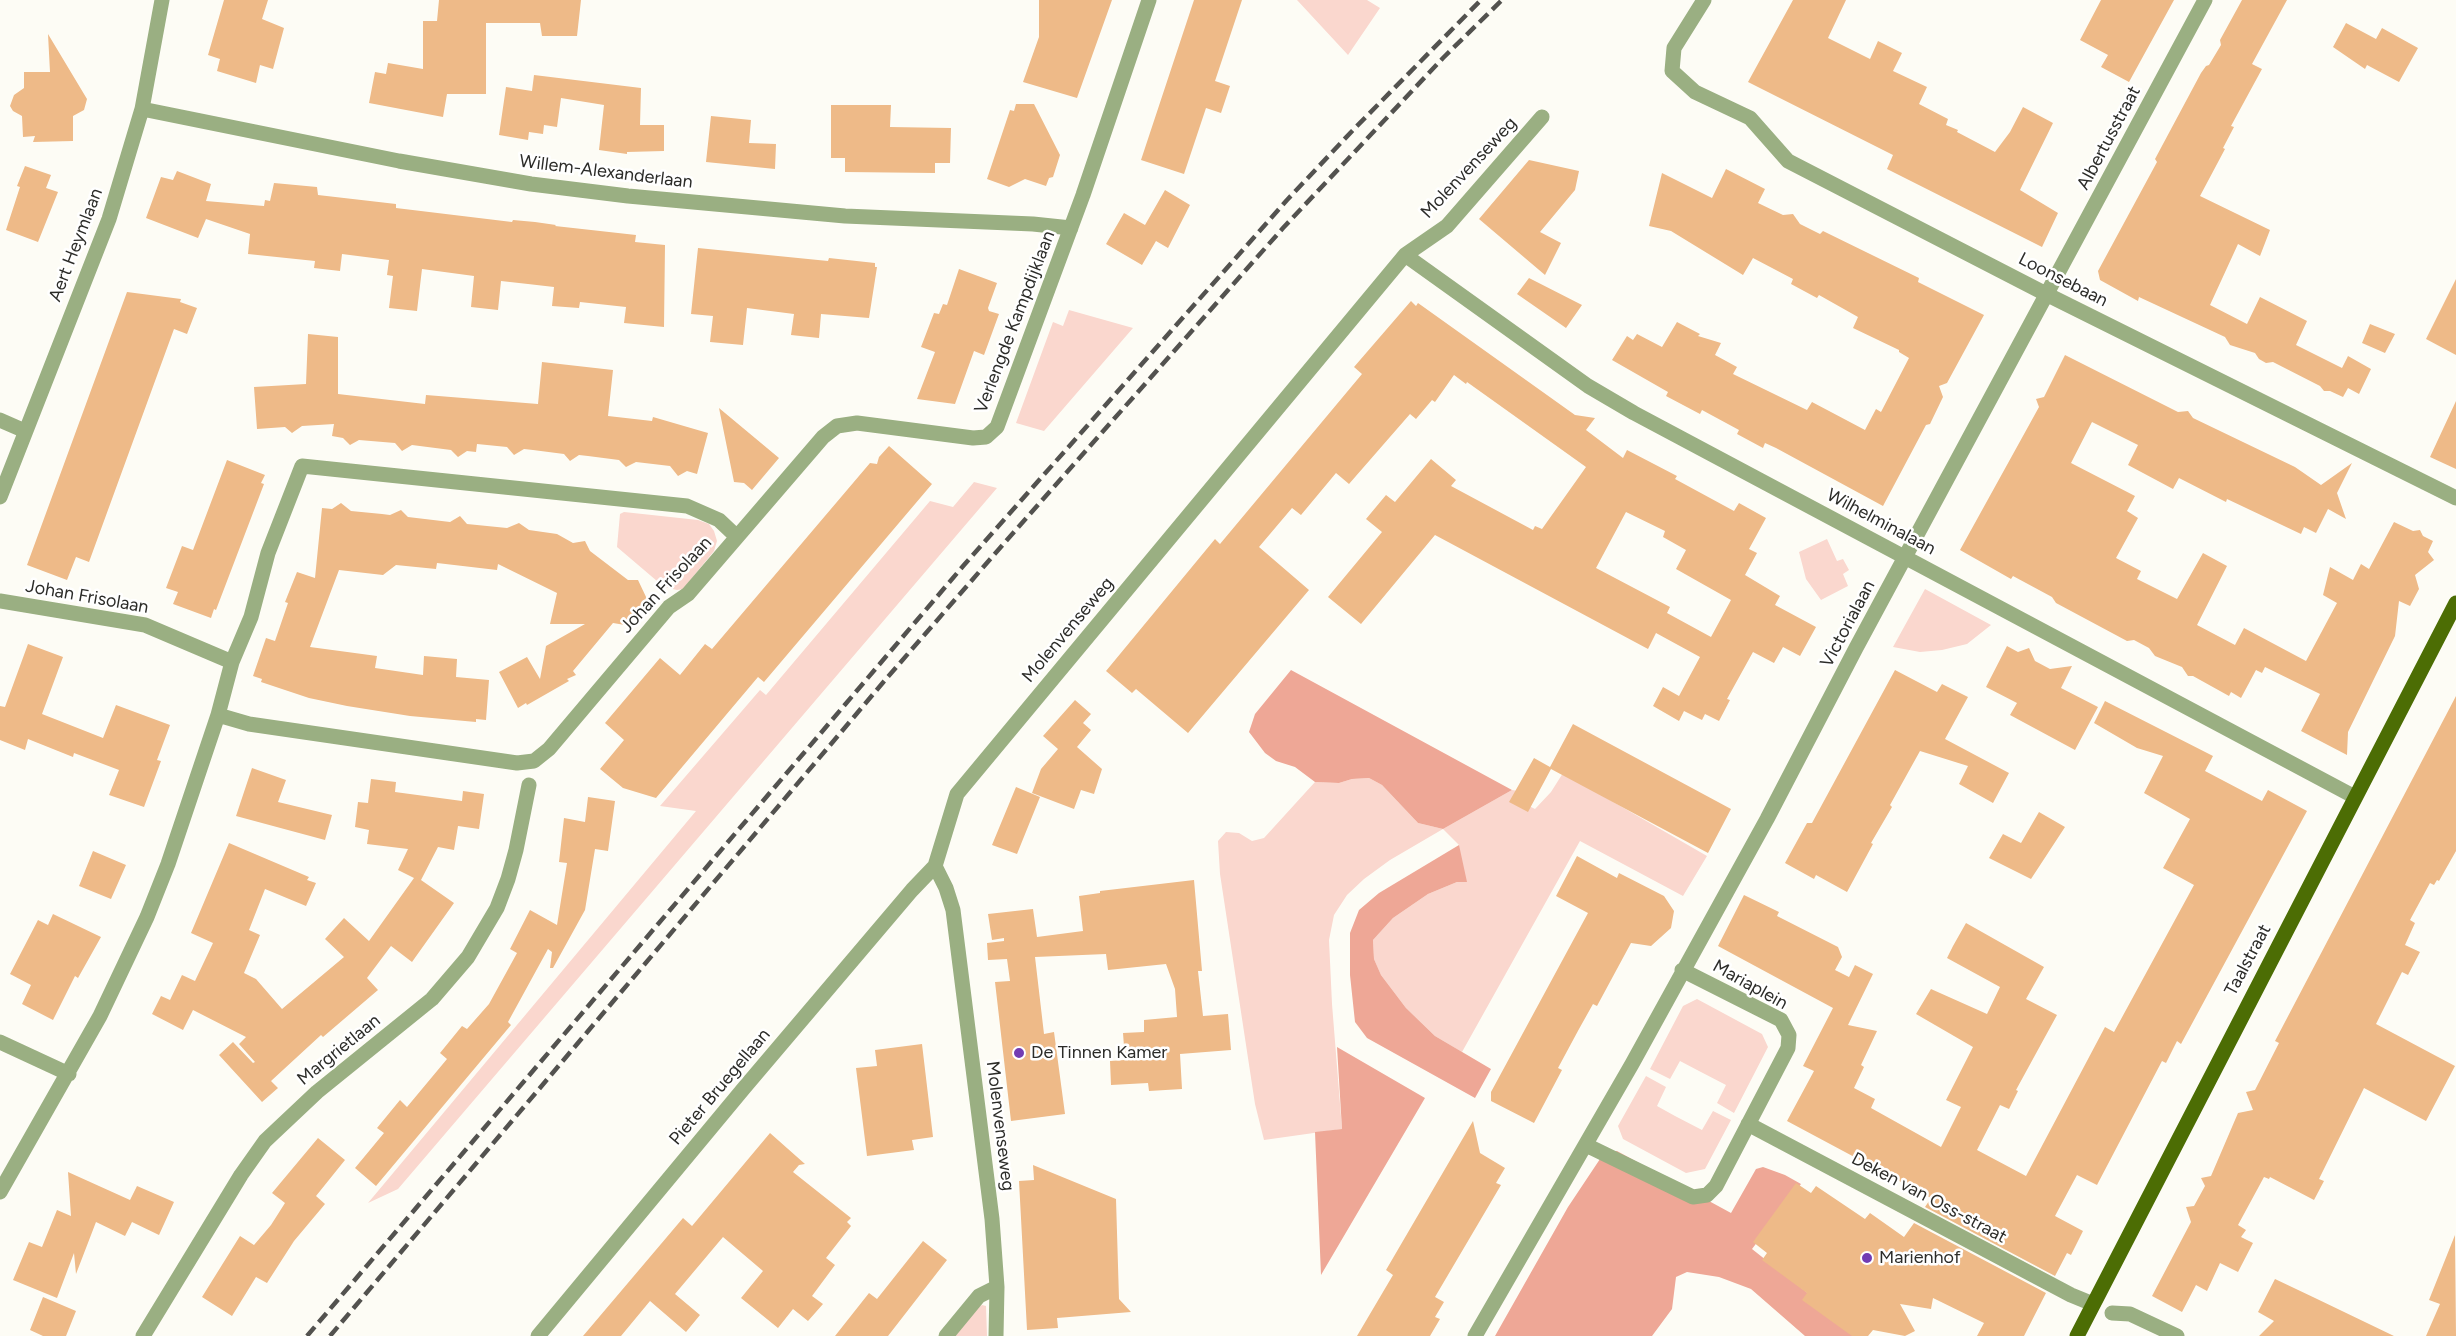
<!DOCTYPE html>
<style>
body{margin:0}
canvas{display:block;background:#fdfcf5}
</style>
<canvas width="2456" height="1336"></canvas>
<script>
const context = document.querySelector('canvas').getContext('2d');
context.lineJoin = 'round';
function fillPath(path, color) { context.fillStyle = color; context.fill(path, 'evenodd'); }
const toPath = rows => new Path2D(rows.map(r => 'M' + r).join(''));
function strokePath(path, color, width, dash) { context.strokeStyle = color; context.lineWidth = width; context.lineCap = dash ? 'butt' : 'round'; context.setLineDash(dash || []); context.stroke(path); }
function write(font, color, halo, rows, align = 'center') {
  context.font = font + ' Figtree,sans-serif'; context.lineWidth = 5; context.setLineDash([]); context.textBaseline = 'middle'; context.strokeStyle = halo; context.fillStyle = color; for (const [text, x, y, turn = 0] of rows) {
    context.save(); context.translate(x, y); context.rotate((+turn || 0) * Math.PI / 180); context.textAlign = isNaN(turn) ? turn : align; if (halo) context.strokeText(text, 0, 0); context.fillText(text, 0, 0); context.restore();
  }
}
const green = toPath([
 [1297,0,1367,0,1380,8,1348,55],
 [1069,310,1133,328,1044,431,1016,423,1053,322,1063,326],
 [974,482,997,488,398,1189,368,1203,696,811,660,806,760,690,766,695,930,501,953,507],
 [624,512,698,520,709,524,714,531,717,541,714,551,683,589,677,590,664,587,617,547,620,514],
 [1827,539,1837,561,1843,559,1849,570,1843,574,1848,586,1821,600,1806,579,1799,552],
 [1925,589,1991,625,1967,644,1942,650,1920,652,1893,647],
 [1563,773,1707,856,1683,896,1580,841,1462,1052,1435,1036,1406,1008,1381,975,1374,959,1373,940,1393,918,1428,894,1457,882,1459,845,1443,829,1390,860,1364,879,1347,895,1334,915,1329,940,1332,1004,1342,1129,1264,1140,1255,1104,1220,874,1218,841,1226,832,1239,833,1252,841,1264,838,1315,782,1339,783,1352,779,1369,778,1382,785,1418,823,1443,829,1512,790,1518,791,1527,805,1535,809,1551,792],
 [1697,999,1762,1034,1768,1047,1734,1113,1717,1103,1726,1085,1699,1071,1680,1061,1670,1079,1650,1069,1683,1006],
 [1646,1076,1666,1087,1657,1106,1675,1116,1702,1130,1713,1111,1731,1120,1705,1169,1686,1173,1623,1139,1618,1126],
 [982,1305,986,1306,987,1336,955,1336,978,1308]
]);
const forest = toPath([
 [1291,670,1512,790,1443,829,1418,823,1382,785,1369,778,1352,779,1339,783,1315,782,1295,767,1276,761,1265,753,1249,732,1255,714],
 [1459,845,1467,882,1457,882,1428,894,1393,918,1373,940,1374,959,1381,975,1406,1008,1435,1036,1491,1069,1475,1098,1367,1038,1355,1022,1350,975,1350,933,1359,910,1379,893],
 [1337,1047,1425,1098,1321,1275,1315,1132,1342,1129],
 [1617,1151,1731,1213,1756,1169,1763,1167,1785,1175,1801,1184,1752,1249,1862,1336,1805,1336,1751,1289,1719,1277,1687,1272,1676,1277,1672,1309,1652,1336,1495,1336,1568,1207,1604,1153]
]);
const building = toPath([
 [224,0,268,0,262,19,284,28,273,69,260,65,256,83,217,71,220,59,208,55],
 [439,0,581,0,577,36,542,36,540,23,486,23,486,94,447,94,443,117,369,103,375,72,386,74,388,63,423,69,423,21,437,21],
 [1039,0,1112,0,1077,98,1023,82,1039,37],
 [1194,0,1242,0,1215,81,1230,86,1221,113,1206,108,1184,174,1141,160],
 [1793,0,1846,0,1828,38,1870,59,1878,41,1902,53,1893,71,1927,87,1919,104,1948,119,1946,125,1958,130,1957,132,1995,152,2010,132,2023,107,2053,123,2020,190,2058,213,2042,247,1887,169,1893,155,1748,82],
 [2101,0,2174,0,2129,82,2101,67,2108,55,2080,40],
 [2242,0,2287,0,2252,64,2262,69,2231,126,2234,127,2223,148,2225,149,2200,196,2270,230,2260,256,2238,244,2210,305,2247,324,2260,297,2307,321,2296,345,2342,368,2348,356,2371,369,2359,394,2348,388,2343,397,2330,391,2324,391,2320,386,2273,362,2266,363,2259,359,2255,353,2230,345,2225,337,2139,297,2138,301,2100,280,2098,271,2157,162,2155,159,2201,73,2206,66,2209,65,2221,45,2220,40],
 [2346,23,2376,39,2382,28,2418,48,2399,82,2367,65,2365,69,2333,47],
 [48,34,87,99,84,110,73,116,73,141,33,142,35,136,23,137,22,116,13,111,10,106,14,95,24,88,24,72,50,72],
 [534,75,641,88,640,125,664,125,664,151,627,152,627,154,599,150,604,105,561,98,557,127,544,125,543,134,529,132,528,140,499,135,506,87,532,91],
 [1016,104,1034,104,1060,155,1053,177,1049,178,1046,186,1025,179,1009,187,987,179,1010,110,1014,111],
 [831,105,891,105,890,127,951,128,950,163,935,163,935,173,845,172,845,158,831,158],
 [711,116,751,120,749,143,776,144,775,169,706,162],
 [1529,160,1579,171,1575,190,1540,232,1561,243,1545,275,1479,219],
 [25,166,51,175,46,188,58,192,38,242,6,230,20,187,17,186],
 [1726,169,1765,189,1758,203,1783,215,1793,214,1800,224,1820,234,1823,231,1919,278,1918,282,1984,315,1947,383,1939,386,1943,397,1930,424,1926,425,1883,506,1776,448,1765,443,1763,448,1737,434,1739,430,1702,410,1700,414,1666,396,1668,392,1612,360,1627,336,1633,340,1637,334,1662,347,1677,322,1700,334,1698,336,1721,343,1715,355,1737,367,1733,374,1807,410,1812,402,1865,430,1876,409,1881,412,1909,358,1899,352,1899,350,1853,328,1858,317,1819,295,1817,298,1791,284,1793,279,1753,258,1743,275,1671,231,1649,226,1662,173,1712,198],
 [177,171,211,184,206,201,264,206,265,200,270,201,274,183,317,187,318,195,396,204,396,208,512,222,513,220,535,222,556,225,555,226,636,235,635,242,665,245,664,327,624,323,626,307,580,302,579,308,552,306,554,287,528,284,501,281,498,310,471,307,474,276,422,269,417,311,389,308,393,276,387,275,389,260,342,254,340,271,314,268,315,261,248,254,250,234,206,219,198,238,146,218,161,177,173,180],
 [1165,190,1190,205,1168,248,1156,241,1142,265,1106,244,1124,213,1145,225],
 [698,248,828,261,829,258,875,263,875,267,877,267,869,318,821,314,819,338,791,335,794,314,747,308,743,345,710,342,713,316,691,314],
 [959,269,997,283,988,308,989,311,999,314,984,355,974,351,955,404,917,399,935,352,921,347,934,313,939,314,943,304,947,305],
 [1529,278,1582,305,1566,328,1517,294],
 [2456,279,2456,355,2426,339],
 [127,292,181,299,180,302,197,308,187,334,174,329,89,562,76,557,67,580,27,565],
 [1411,301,1416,306,1418,303,1575,415,1595,418,1586,430,1623,458,1627,450,1677,476,1675,479,1734,511,1739,503,1766,518,1749,549,1757,553,1745,575,1780,596,1775,605,1816,627,1800,656,1783,647,1774,663,1753,652,1727,699,1730,700,1719,721,1705,714,1702,720,1684,711,1679,721,1653,706,1663,687,1679,696,1700,657,1656,633,1648,649,1435,535,1361,624,1328,597,1382,532,1366,519,1386,495,1395,502,1431,459,1456,480,1451,486,1533,530,1535,526,1542,529,1586,467,1467,382,1466,384,1454,375,1435,402,1432,400,1416,419,1410,414,1349,484,1336,473,1301,515,1292,508,1259,547,1309,590,1188,733,1136,689,1132,693,1106,671,1215,539,1220,544,1362,374,1354,367],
 [1626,512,1665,531,1663,537,1686,550,1676,569,1731,600,1711,637,1667,613,1670,607,1596,568],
 [2370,324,2395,334,2385,353,2362,343],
 [308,334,338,337,338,394,425,404,426,395,538,404,542,362,613,370,608,416,652,421,653,417,708,433,697,474,687,471,678,476,670,466,636,462,626,467,619,460,588,456,579,455,570,461,564,454,533,450,524,449,514,455,507,447,477,444,476,452,467,451,458,457,451,450,412,445,402,451,395,443,359,440,350,445,343,438,332,436,334,424,302,426,292,433,285,427,257,429,254,387,306,384],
 [2065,355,2178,412,2188,411,2193,418,2295,467,2321,485,2352,463,2337,493,2346,519,2328,509,2316,533,2304,527,2301,534,2227,499,2226,502,2179,478,2173,489,2128,465,2138,445,2092,422,2071,463,2135,496,2127,511,2138,518,2116,558,2141,571,2137,579,2177,599,2203,553,2227,566,2197,625,2235,645,2244,628,2306,661,2337,603,2323,595,2330,567,2353,580,2361,564,2369,569,2394,522,2413,531,2420,530,2423,536,2433,541,2428,552,2434,560,2415,575,2419,589,2410,606,2399,601,2395,636,2348,732,2347,755,2301,731,2320,694,2265,667,2262,673,2256,670,2241,698,2231,692,2229,696,2193,676,2188,676,2182,667,2155,656,2149,648,2134,640,2127,641,2056,603,2052,597,2013,576,2011,579,1960,550,2039,407,2036,399,2044,397],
 [2456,401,2456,469,2430,457],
 [719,408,779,458,752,490,744,483,734,482],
 [889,446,932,484,764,682,758,677,656,798,623,788,600,769,624,740,605,723,660,658,680,675,705,644,712,649,870,463,877,464,879,457],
 [227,460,265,475,261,483,264,484,216,610,214,609,211,618,173,604,178,592,166,588,182,546,193,550],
 [341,503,351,511,382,514,390,515,401,510,408,517,450,522,460,516,467,524,507,528,519,523,529,530,557,534,573,543,585,541,590,551,628,580,638,580,647,599,625,625,613,623,573,671,576,675,567,679,569,681,527,705,526,703,518,708,499,672,527,657,540,679,546,646,585,624,550,624,557,593,498,564,497,570,437,563,436,569,396,565,383,575,339,570,310,647,377,656,375,668,423,675,424,656,457,659,456,677,489,680,486,720,476,719,476,722,410,716,347,706,309,698,261,682,262,679,253,676,266,638,275,641,288,603,285,602,297,572,315,578,322,508,332,509],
 [28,644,63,657,42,714,103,738,116,705,170,725,157,760,161,761,144,807,109,795,119,770,74,753,73,757,28,739,25,750,0,740,0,706,5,707],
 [2007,646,2018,652,2029,648,2035,661,2050,669,2072,666,2061,688,2098,707,2075,750,2010,715,2017,703,1986,687],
 [1895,670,1937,692,1942,684,1968,697,1945,739,2009,773,1993,803,1959,784,1968,766,1920,751,1890,805,1892,807,1871,843,1873,844,1847,892,1816,875,1814,879,1785,863,1807,823,1812,823],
 [2456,696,2456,851,2439,881,2437,880,2434,885,2430,883,2410,920,2415,923,2405,945,2420,952,2408,975,2402,972,2376,1024,2455,1066,2426,1121,2364,1088,2319,1179,2324,1181,2314,1200,2270,1177,2269,1179,2264,1177,2238,1225,2246,1230,2241,1237,2253,1243,2238,1272,2220,1263,2207,1291,2196,1285,2182,1312,2152,1296,2191,1222,2186,1207,2194,1206,2205,1186,2201,1178,2211,1176,2238,1113,2253,1110,2246,1092,2255,1090,2279,1043,2275,1041],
 [1075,700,1091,714,1083,723,1091,730,1077,747,1102,769,1094,794,1081,790,1074,809,1032,793,1041,769,1058,749,1043,736],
 [2105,701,2213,756,2205,771,2262,801,2268,790,2307,811,2181,1044,2177,1041,2166,1063,2162,1061,2097,1185,2077,1175,2055,1216,2083,1231,2071,1255,2067,1253,2055,1276,1925,1207,1931,1198,1787,1121,1814,1071,1803,1066,1833,1008,1718,946,1744,895,1779,912,1777,916,1838,947,1842,957,1835,970,1849,977,1855,965,1873,974,1848,1025,1877,1031,1861,1065,1864,1067,1854,1088,1875,1099,1871,1108,1941,1147,1961,1107,1946,1100,1973,1047,1916,1014,1931,989,1987,1014,2000,987,1947,958,1953,946,1966,923,2044,967,2026,999,2057,1015,2016,1090,2018,1091,2009,1109,2000,1105,1977,1150,2026,1176,2105,1027,2114,1032,2194,885,2163,868,2190,819,2144,793,2163,756,2137,748,2094,723],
 [1573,724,1731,809,1708,853,1551,769,1528,812,1509,802,1534,758,1550,767],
 [252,768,286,780,278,802,332,815,325,840,236,816],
 [371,779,396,782,395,792,462,801,463,791,484,794,479,829,458,826,454,850,438,847,421,880,454,903,412,962,391,946,367,978,378,990,323,1037,321,1035,271,1081,278,1088,262,1102,219,1055,233,1042,253,1063,255,1062,239,1044,246,1037,193,1010,183,1030,152,1014,161,996,170,1000,182,975,195,981,213,943,191,933,229,843,309,877,307,880,316,883,306,906,265,889,249,930,260,935,244,973,256,979,282,1009,344,957,325,939,344,918,369,941,414,878,398,870,408,849,367,844,369,830,355,827,358,802,368,803],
 [1016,787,1040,797,1017,854,992,845],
 [588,797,615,801,608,851,595,849,585,910,553,968,550,968,552,952,548,949,508,1022,511,1025,376,1186,355,1168,384,1133,377,1128,400,1100,407,1107,447,1059,440,1053,462,1026,467,1029,489,1004,517,953,510,949,530,910,557,925,567,863,559,862,564,818,585,822],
 [2039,812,2065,827,2031,879,1989,858,2003,834,2021,843],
 [93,851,126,865,111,899,79,886],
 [1577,856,1617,878,1619,873,1664,896,1674,911,1671,928,1651,946,1631,943,1597,1006,1593,1004,1579,1029,1558,1068,1562,1070,1534,1123,1491,1101,1491,1092,1588,913,1556,896],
 [1194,880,1202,971,1198,971,1203,1016,1228,1014,1231,1050,1180,1054,1182,1089,1149,1091,1148,1083,1111,1085,1110,1061,1125,1060,1123,1033,1144,1032,1144,1020,1177,1017,1175,989,1166,964,1108,970,1106,954,1035,957,1044,1034,1054,1032,1065,1114,1011,1121,995,982,1010,981,1007,959,988,960,987,943,1004,941,1004,938,992,940,988,914,1033,909,1037,937,1083,931,1079,896,1100,893,1100,891],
 [53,914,101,937,78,978,75,976,53,1020,22,1004,31,985,10,974,38,920,48,925],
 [922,1044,933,1137,912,1140,914,1150,867,1156,856,1068,877,1066,875,1050],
 [1473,1121,1480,1153,1505,1168,1496,1183,1501,1185,1435,1297,1444,1302,1435,1317,1440,1319,1430,1336,1357,1336,1393,1275,1386,1270],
 [770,1133,805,1164,799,1165,793,1172,851,1218,847,1222,851,1226,826,1258,835,1265,812,1296,823,1304,808,1321,793,1309,778,1328,741,1298,763,1271,723,1237,675,1294,700,1315,686,1332,650,1301,621,1336,583,1336,683,1218,692,1226],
 [318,1138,345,1160,316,1196,325,1204,294,1241,267,1283,256,1277,232,1316,202,1297,240,1236,254,1245,271,1225,285,1203,272,1193],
 [1033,1165,1116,1199,1119,1299,1131,1312,1057,1318,1058,1328,1027,1330,1019,1181,1034,1180],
 [68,1172,130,1200,137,1186,174,1202,159,1235,132,1222,125,1236,96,1222,76,1274,74,1253,57,1298,13,1280,29,1242,42,1247,57,1210,71,1216],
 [1796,1183,1811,1193,1816,1186,1865,1219,1870,1213,1904,1237,1914,1223,2046,1293,2024,1336,1977,1336,1984,1323,1933,1298,1931,1309,1900,1304,1915,1331,1905,1336,1873,1330,1868,1336,1852,1336,1802,1300,1807,1293,1762,1260,1767,1253,1753,1242],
 [2455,1235,2456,1336,2426,1336,2440,1304,2429,1300],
 [923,1241,947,1260,888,1336,835,1336,869,1293,877,1299],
 [2275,1279,2315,1298,2394,1336,2259,1336,2274,1321,2258,1312],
 [43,1297,76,1311,66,1336,43,1336,30,1330]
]);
const minor = toPath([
 [1704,0,1674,48,1672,71,1695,92,1750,118,1788,161,2046,294,2456,498],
 [142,109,399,161,531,184,628,196,845,216,1033,224,1071,228],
 [1405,255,1588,386,1634,413,2355,797],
 [0,420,25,431],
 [302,466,687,506,719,520,737,537,688,594,669,607,549,749,534,761,517,763,249,724,218,715,232,662,251,617,268,553,302,466],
 [0,497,109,219,142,109,162,0],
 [737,537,823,437,837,426,857,423,973,438,986,437,997,427,1083,195,1149,0],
 [0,601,145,625,232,662],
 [0,1042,69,1074],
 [1748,1124,2071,1295,2093,1304],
 [1586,1145,1693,1197,1707,1195,1716,1186,1788,1048,1789,1035,1781,1020,1682,970],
 [0,1192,100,1016,147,917,168,864,218,715],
 [2112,1313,2130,1314,2177,1336],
 [143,1336,241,1175,265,1141,317,1092,432,999,468,957,497,908,508,879,516,850,529,785],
 [538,1336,744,1088,912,890,935,866],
 [946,1336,979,1296,997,1287],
 [996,1336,997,1287,992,1219,953,910,946,888,935,866,957,794,1405,255,1447,226,1542,117],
 [1475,1336,1632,1064,1767,819,1856,648,2205,0]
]);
const major = toPath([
 [2077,1336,2456,603]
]);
const rail = toPath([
 [307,1336,964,565,1287,200,1354,129,1481,0],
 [330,1336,886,679,1006,541,1283,228,1443,58,1502,0]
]);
const markers = [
 [1019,1053,6,"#723cb3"],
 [1867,1258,6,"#723cb3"]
];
const streetNames = [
 ["Albertusstraat",2109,138,-62],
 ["Molenvenseweg",1469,168,-47],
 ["Willem-Alexanderlaan",606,172,7],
 ["Aert Heymlaan",76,245,-69],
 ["Loonsebaan",2063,280,27],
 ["Verlengde Kampdijklaan",1015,322,-69],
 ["Wilhelminalaan",1881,522,28],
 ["Johan Frisolaan",666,585,-47],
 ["Johan Frisolaan",87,597,10],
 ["Victorialaan",1848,624,-62],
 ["Molenvenseweg",1068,630,-50],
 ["Taalstraat",2248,960,-62],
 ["Mariaplein",1750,985,29],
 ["Margrietlaan",339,1050,-39],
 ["Pieter Bruegellaan",720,1087,-50],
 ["Molenvenseweg",1000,1126,83],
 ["Deken van Oss-straat",1929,1198,28]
];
const poiNames = [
 ["De Tinnen Kamer",1031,1053],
 ["Marienhof",1879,1258]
];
fillPath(green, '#fad7ce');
fillPath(forest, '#eea796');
fillPath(building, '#eeba88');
strokePath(minor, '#9aaf82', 15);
strokePath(major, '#4c6d04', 15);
strokePath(rail, '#53524f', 4.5, [12, 6]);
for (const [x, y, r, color] of markers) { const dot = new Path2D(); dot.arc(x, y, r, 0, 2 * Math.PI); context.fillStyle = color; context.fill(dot); strokePath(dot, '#fff', 2); }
write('18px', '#2c2c29', '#fff', streetNames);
write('18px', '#2c2c29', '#fff', poiNames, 'left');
</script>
